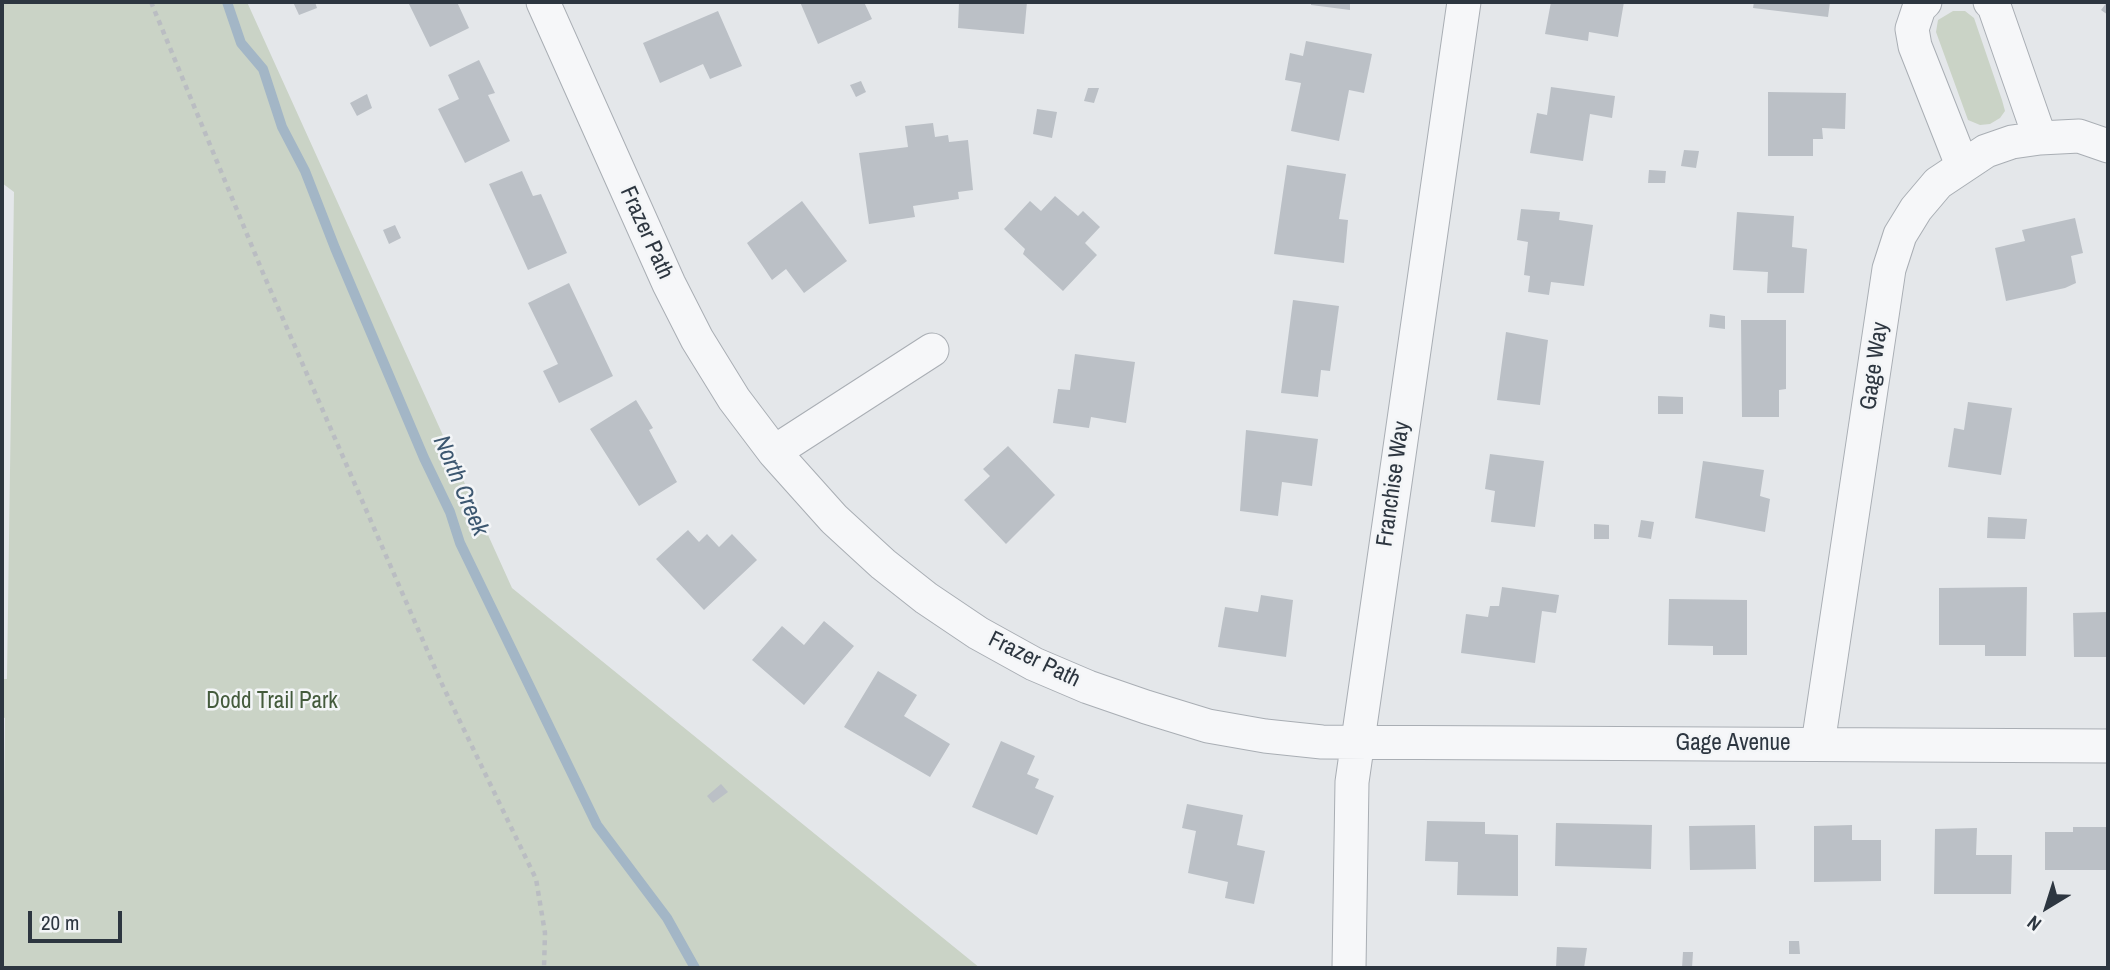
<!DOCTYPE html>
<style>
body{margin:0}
#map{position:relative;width:2110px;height:970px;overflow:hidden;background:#e4e7ea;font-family:"Archivo Narrow",sans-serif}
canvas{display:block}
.frame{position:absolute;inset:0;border:4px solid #2d3640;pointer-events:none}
.north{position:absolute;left:2012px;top:872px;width:70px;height:70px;-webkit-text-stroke:5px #f3f5f7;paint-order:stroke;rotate:218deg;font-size:19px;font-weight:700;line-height:28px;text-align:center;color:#2d3640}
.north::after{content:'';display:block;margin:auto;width:24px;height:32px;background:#2d3640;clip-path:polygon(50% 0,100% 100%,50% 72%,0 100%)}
.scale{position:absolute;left:28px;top:911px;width:94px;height:32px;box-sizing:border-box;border:4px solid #2d3640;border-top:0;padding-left:9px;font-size:21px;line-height:24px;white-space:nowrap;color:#2d3640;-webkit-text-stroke:5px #f3f5f7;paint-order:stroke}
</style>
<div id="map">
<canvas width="2110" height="970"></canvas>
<div class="frame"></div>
<div class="north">N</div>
<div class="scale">20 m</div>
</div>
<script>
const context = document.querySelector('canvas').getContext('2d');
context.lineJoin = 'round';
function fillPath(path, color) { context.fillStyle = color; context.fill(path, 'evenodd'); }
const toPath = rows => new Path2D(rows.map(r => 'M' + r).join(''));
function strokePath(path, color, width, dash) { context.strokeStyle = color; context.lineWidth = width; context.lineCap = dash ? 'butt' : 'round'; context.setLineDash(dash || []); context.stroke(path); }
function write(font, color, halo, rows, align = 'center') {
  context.font = font + ' "Archivo Narrow",sans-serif'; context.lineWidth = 5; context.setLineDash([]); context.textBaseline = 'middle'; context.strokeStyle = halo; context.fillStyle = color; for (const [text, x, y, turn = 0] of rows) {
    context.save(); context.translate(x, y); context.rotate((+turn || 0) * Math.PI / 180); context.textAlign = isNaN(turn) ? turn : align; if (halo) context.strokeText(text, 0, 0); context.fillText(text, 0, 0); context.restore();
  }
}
const green = toPath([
 [2,2,247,2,512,588,980,968,2,968,5,718,2,717,2,679,7,679,14,192,2,183],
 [1953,11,1965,11,1974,18,2002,100,2005,111,2000,118,1990,124,1980,125,1968,120,1936,32,1938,20]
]);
const stream = toPath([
 [227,2,241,43,263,69,282,127,305,171,335,248,424,458,450,512,460,543,597,825,667,918,695,968]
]);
const building = toPath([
 [293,2,315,2,317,8,299,15],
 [408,2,457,2,469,28,430,47],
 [800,2,864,2,872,19,818,44],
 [959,2,1027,2,1024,34,958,28],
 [1311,2,1350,2,1350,10,1311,5],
 [1551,2,1624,2,1618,37,1589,32,1588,41,1545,34],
 [1754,2,1830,2,1828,17,1753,8],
 [2107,2,2108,2,2108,15,2101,10],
 [718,11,742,66,710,79,703,64,660,83,643,43],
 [1306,41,1372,54,1364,93,1349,90,1339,141,1291,131,1301,83,1285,80,1290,53,1303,56],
 [479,60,495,93,488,95,510,141,465,163,438,109,459,99,448,75],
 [861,81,866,92,856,97,850,85],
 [1551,87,1615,96,1612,118,1590,114,1583,161,1530,153,1537,113,1547,115],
 [1088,88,1099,88,1094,103,1084,101],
 [1768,92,1846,93,1845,129,1822,128,1823,139,1813,139,1813,156,1768,156],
 [367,94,372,108,357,116,350,103],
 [1037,109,1057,112,1052,138,1033,134],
 [933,123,935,137,948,135,949,142,968,140,973,190,958,192,959,199,913,206,915,217,869,224,859,153,908,147,905,126],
 [1684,150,1699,151,1696,168,1681,166],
 [1287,165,1346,174,1339,219,1348,220,1344,263,1274,254],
 [1649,170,1666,171,1665,183,1648,183],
 [522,171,533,196,541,194,567,253,528,270,489,184],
 [1055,196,1078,216,1083,211,1100,227,1085,243,1097,255,1063,291,1023,254,1025,249,1004,229,1030,201,1041,211],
 [802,201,847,261,804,293,786,269,772,280,747,243],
 [1521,209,1560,212,1559,220,1593,225,1584,286,1551,282,1549,295,1528,292,1530,276,1524,275,1528,242,1517,240],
 [1737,212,1794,216,1792,247,1807,249,1804,293,1767,293,1768,272,1733,270],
 [2075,218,2083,253,2071,256,2076,283,2065,288,2006,301,1995,248,2025,241,2022,230],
 [395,225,401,238,389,244,383,230],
 [569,283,613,376,559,403,543,371,558,364,528,303],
 [1293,300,1339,306,1330,371,1321,370,1318,397,1281,393],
 [1710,314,1725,316,1725,329,1709,327],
 [1741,320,1786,320,1786,389,1779,390,1779,417,1742,417],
 [1506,332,1548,340,1540,405,1497,400],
 [1075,354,1135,362,1126,423,1091,417,1089,428,1053,423,1058,389,1070,390],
 [1658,396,1683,397,1683,414,1658,414],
 [636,400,653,428,649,430,677,482,639,506,590,429],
 [1968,402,2012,408,2001,475,1948,467,1954,428,1964,430],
 [1246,430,1318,439,1312,486,1282,482,1278,516,1240,511],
 [1008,446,1055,495,1006,544,964,500,990,476,983,469],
 [1490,454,1544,461,1535,527,1491,522,1495,491,1485,489],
 [1703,461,1764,470,1760,496,1770,499,1765,532,1695,518],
 [1988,517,2027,519,2025,539,1987,538],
 [1641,520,1654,522,1651,539,1638,537],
 [1594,524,1609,525,1609,539,1594,539],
 [688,530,699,542,707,534,719,547,732,534,757,560,704,610,656,559],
 [1502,587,1559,595,1556,613,1542,611,1535,663,1461,653,1466,614,1488,617,1490,606,1499,606],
 [2027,587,2026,656,1985,656,1985,645,1939,645,1939,588],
 [1261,595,1293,600,1286,657,1218,647,1225,607,1258,612],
 [1669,599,1747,600,1747,655,1713,655,1713,646,1668,645],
 [2108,612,2108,657,2074,657,2073,613],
 [824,621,854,646,804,705,752,660,782,626,804,645],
 [878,671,917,695,904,716,950,744,930,777,844,727],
 [1001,741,1035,756,1027,774,1039,779,1035,788,1054,796,1037,835,972,807],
 [721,784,728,792,713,803,707,796],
 [1187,804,1243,815,1237,845,1265,851,1254,904,1225,898,1228,882,1188,873,1196,831,1182,828],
 [1427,821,1485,822,1485,834,1518,835,1518,896,1457,895,1458,862,1425,861],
 [1556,823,1652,825,1651,869,1555,866],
 [1755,825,1756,869,1690,870,1689,826],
 [1852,825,1852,840,1881,840,1881,881,1814,882,1814,826],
 [2073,827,2108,827,2108,870,2045,870,2045,832,2073,832],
 [1977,828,1976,855,2012,855,2011,894,1934,894,1935,829],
 [1789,941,1799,941,1800,954,1789,954],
 [1557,947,1587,948,1584,968,1556,968],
 [1683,952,1693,952,1692,968,1682,968]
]);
const path = toPath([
 [151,2,263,273,441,682,536,879,545,933,544,968]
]);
const minor = toPath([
 [543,2,669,284,697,339,734,399,774,452,834,519,883,564,926,598,978,633,1034,664,1088,687,1146,707,1208,726,1265,736,1322,742,2108,746],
 [1925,2,1919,8,1912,29,1915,46,1962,165],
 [1990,2,1994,6,2040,138],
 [774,452,932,350],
 [1818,744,1889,269,1900,235,1916,209,1938,183,1986,151,2012,142,2040,138,2079,136,2108,146],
 [1349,968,1352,782,1464,2]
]);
const streetNames = [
 ["Frazer Path",646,233,66],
 ["Gage Way",1875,366,-82],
 ["Franchise Way",1394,484,-82],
 ["Frazer Path",1034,660,26],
 ["Gage Avenue",1733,744]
];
const parkNames = [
 ["Dodd Trail Park",272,702]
];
const waterNames = [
 ["North Creek",460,486,67]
];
fillPath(green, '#cad3c6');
strokePath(stream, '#a3b6c6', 10);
fillPath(building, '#bbc0c6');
strokePath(minor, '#a9aeb4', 35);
strokePath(path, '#babdc2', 4.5, [5, 5]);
strokePath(minor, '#f6f7f9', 33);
write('23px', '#2d3640', '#f3f5f7', streetNames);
write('23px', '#445b3c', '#f3f5f7', parkNames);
write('italic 24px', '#3c5770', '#f3f5f7', waterNames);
</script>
